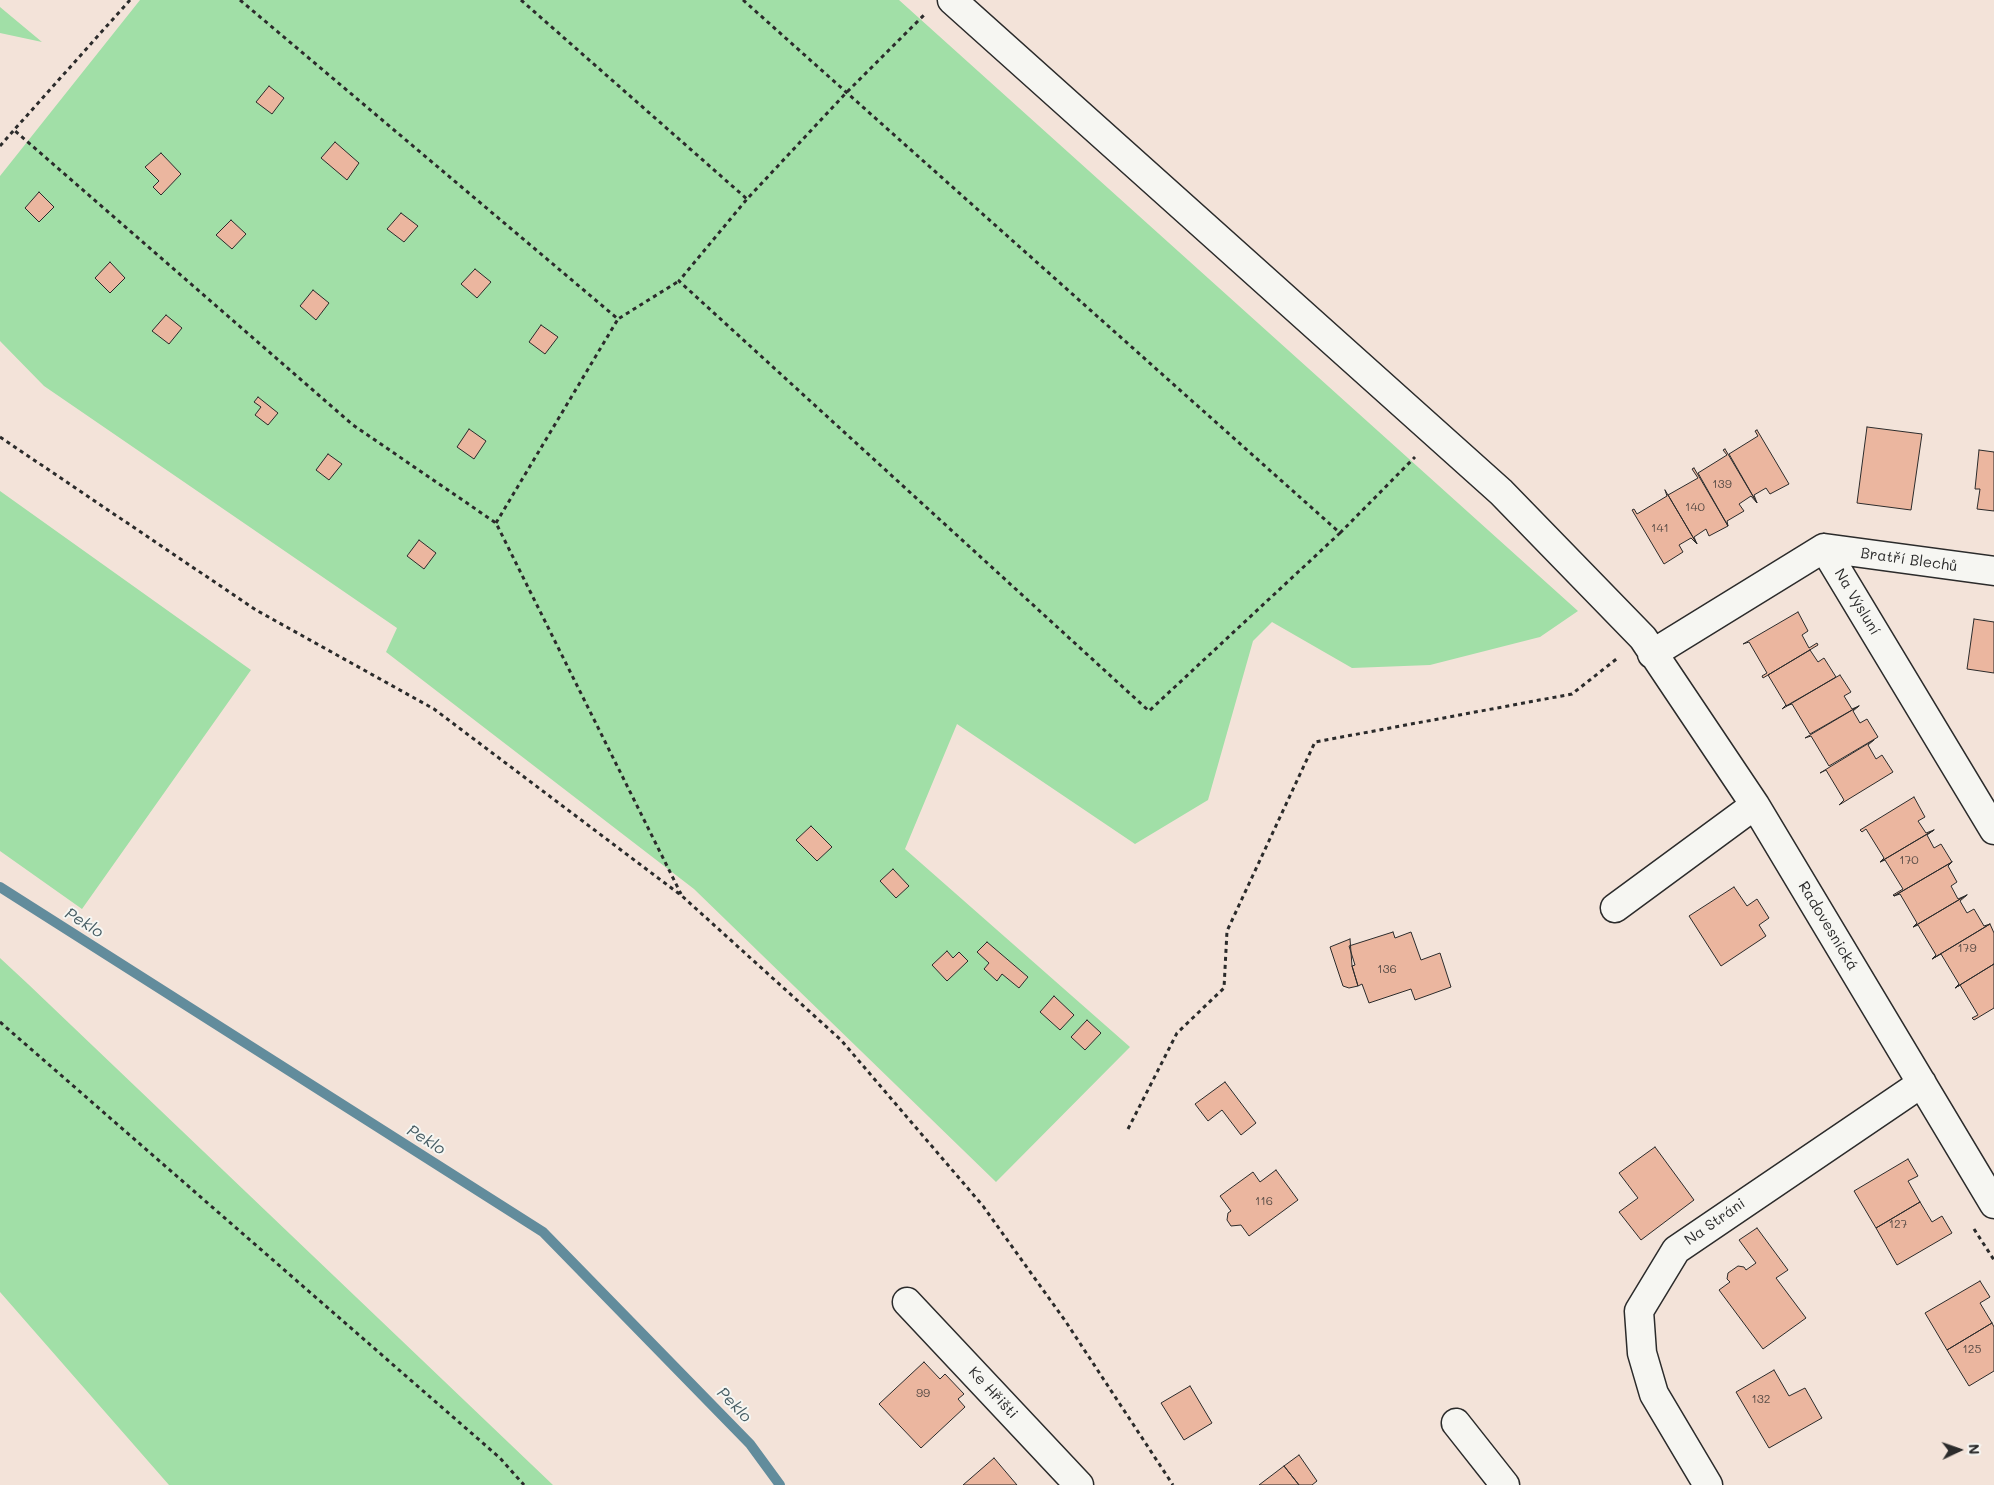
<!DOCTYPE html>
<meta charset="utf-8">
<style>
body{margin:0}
#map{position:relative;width:1994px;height:1485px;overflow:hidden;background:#f3e3d9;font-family:Mali,sans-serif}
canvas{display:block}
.north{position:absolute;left:1934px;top:1425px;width:50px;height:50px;-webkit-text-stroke:4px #f6f6f2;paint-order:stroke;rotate:87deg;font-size:14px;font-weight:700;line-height:20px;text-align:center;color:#2b2b2b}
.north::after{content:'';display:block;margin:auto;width:18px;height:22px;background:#2b2b2b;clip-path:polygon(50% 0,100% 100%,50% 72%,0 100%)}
</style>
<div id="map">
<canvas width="1994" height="1485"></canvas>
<div class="north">N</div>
</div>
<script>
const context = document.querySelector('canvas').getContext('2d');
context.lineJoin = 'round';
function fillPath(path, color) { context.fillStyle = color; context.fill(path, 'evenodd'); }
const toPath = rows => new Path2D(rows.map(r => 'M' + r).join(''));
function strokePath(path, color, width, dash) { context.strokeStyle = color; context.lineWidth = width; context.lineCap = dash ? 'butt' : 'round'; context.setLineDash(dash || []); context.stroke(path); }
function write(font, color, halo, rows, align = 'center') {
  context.font = font + ' Mali,sans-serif'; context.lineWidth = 4; context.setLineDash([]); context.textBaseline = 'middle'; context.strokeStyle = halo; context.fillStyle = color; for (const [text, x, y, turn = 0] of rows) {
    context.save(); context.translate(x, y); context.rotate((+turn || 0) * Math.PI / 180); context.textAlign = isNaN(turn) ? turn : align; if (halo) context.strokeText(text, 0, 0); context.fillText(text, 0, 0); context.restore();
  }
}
const green = toPath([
 [140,0,899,0,1578,611,1540,637,1430,665,1352,668,1272,622,1253,641,1208,800,1135,844,957,724,905,849,1130,1047,996,1182,694,889,386,652,397,628,44,386,0,341,0,176],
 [0,7,42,42,0,33],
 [0,491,251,670,82,909,0,851],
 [0,958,28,984,553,1485,169,1485,0,1292]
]);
const stream = toPath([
 [0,887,543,1232,750,1444,780,1485]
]);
const building = toPath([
 [269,86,284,98,272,114,256,102,269,86],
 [335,142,359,163,347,180,321,158,335,142],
 [161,153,181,174,161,195,153,187,159,181,145,167,161,153],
 [39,192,54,207,39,222,25,208,39,192],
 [401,213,418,226,404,242,387,229,401,213],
 [231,220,246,234,232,249,216,235,231,220],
 [110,262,125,278,110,293,95,278,110,262],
 [475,269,491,282,477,298,461,284,475,269],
 [313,290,329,303,316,320,300,306,313,290],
 [166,315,182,328,169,344,152,331,166,315],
 [541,325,558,337,545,354,529,342,541,325],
 [258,397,278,413,268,425,255,415,261,407,254,402,258,397],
 [1867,427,1922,434,1911,510,1857,503,1867,427],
 [469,429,486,441,474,459,457,447,469,429],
 [1757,430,1789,484,1770,494,1766,488,1754,495,1757,503,1729,454,1758,436,1755,431,1757,430],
 [1725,449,1757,503,1751,496,1739,504,1744,511,1727,521,1728,526,1698,473,1727,455,1723,450,1725,449],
 [1979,450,1994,452,1994,511,1977,509,1980,489,1975,489,1979,450],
 [328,454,342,464,329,480,316,470,328,454],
 [1694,468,1728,526,1709,536,1706,529,1694,537,1697,544,1668,495,1698,478,1692,469,1694,468],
 [1665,490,1697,544,1691,538,1679,545,1683,552,1664,564,1632,510,1634,509,1637,514,1667,496,1665,490],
 [419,540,436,553,424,569,407,556,419,540],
 [1798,612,1808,631,1802,635,1809,648,1817,643,1818,645,1763,678,1762,676,1767,673,1749,642,1743,644,1798,612],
 [1974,619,1994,622,1994,673,1967,669,1974,619],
 [1810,650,1818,662,1824,658,1836,677,1782,709,1786,705,1768,675,1810,650],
 [1840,675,1851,692,1844,696,1852,709,1859,706,1810,734,1792,704,1786,706,1840,675],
 [1859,706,1853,711,1860,723,1867,719,1878,737,1829,766,1811,736,1805,738,1859,706],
 [1874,740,1868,745,1876,759,1882,755,1893,772,1839,805,1844,800,1826,770,1820,773,1874,740],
 [1914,797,1925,817,1918,821,1926,833,1934,830,1880,862,1884,858,1866,829,1862,832,1860,830,1914,797],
 [811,826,832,847,817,861,796,840,811,826],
 [1934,830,1927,835,1934,848,1941,844,1952,862,1894,896,1893,895,1903,889,1885,860,1880,862,1934,830],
 [1952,862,1948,866,1957,882,1951,886,1958,899,1967,895,1913,927,1917,923,1900,894,1894,896,1952,862],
 [893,869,909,886,896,898,880,881,893,869],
 [1734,887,1747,906,1757,899,1769,918,1759,925,1766,936,1721,966,1689,916,1734,887],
 [1967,895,1960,901,1967,913,1974,909,1984,926,1990,924,1932,959,1936,955,1918,925,1913,927,1967,895],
 [1990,924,1994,933,1994,964,1955,988,1959,984,1941,954,1932,959,1990,924],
 [1393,932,1395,938,1411,932,1421,960,1440,953,1451,987,1415,1000,1411,989,1369,1003,1362,984,1358,986,1352,966,1355,965,1349,946,1393,932],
 [1350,939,1352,966,1358,986,1349,988,1343,986,1330,947,1350,939],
 [987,942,1028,977,1019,988,1002,974,997,981,984,969,989,963,977,952,987,942],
 [947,951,953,958,959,952,968,961,947,981,932,965,947,951],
 [1994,964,1994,1008,1974,1020,1972,1018,1978,1015,1960,985,1955,988,1994,964],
 [1054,996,1074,1015,1060,1030,1040,1012,1054,996],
 [1087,1020,1101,1033,1085,1050,1071,1037,1087,1020],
 [1225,1082,1256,1123,1241,1135,1222,1110,1208,1121,1195,1104,1225,1082],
 [1655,1147,1694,1200,1641,1240,1619,1212,1638,1198,1619,1173,1655,1147],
 [1908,1159,1918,1176,1908,1181,1920,1202,1876,1228,1854,1191,1908,1159],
 [1276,1170,1298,1200,1249,1236,1241,1225,1231,1226,1227,1220,1228,1213,1231,1211,1220,1196,1253,1172,1260,1182,1276,1170],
 [1920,1202,1932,1222,1942,1216,1952,1233,1897,1265,1876,1228,1920,1202],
 [1757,1228,1788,1270,1776,1278,1806,1318,1763,1349,1719,1290,1730,1282,1727,1279,1728,1273,1738,1266,1744,1267,1746,1270,1756,1263,1739,1240,1757,1228],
 [1980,1281,1990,1297,1980,1303,1992,1323,1947,1350,1925,1313,1980,1281],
 [1992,1323,1994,1327,1994,1371,1969,1386,1947,1350,1992,1323],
 [924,1362,940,1379,945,1374,964,1394,958,1399,965,1407,921,1448,879,1404,924,1362],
 [1774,1370,1789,1396,1805,1388,1822,1418,1769,1448,1736,1392,1774,1370],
 [1190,1386,1212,1423,1184,1440,1161,1403,1190,1386],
 [1299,1455,1317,1481,1312,1485,1299,1485,1284,1466,1299,1455],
 [994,1458,1017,1485,963,1485,994,1458],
 [1284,1466,1299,1485,1259,1485,1284,1466]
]);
const path = toPath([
 [130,0,14,130,353,425,496,523,681,894],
 [240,0,618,319,679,281],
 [521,0,747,199,846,93,924,15],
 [743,0,1340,533,1149,711,679,281,747,199],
 [0,146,14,130],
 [0,437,256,610,434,709,682,896,841,1040,983,1206,1066,1322,1173,1485],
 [496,523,618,319],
 [1340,533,1415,457],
 [0,1022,500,1458,524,1485],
 [1128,1129,1177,1033,1224,988,1227,931,1315,742,1572,694,1619,657],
 [1974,1229,1994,1260]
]);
const minor = toPath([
 [952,0,1501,492,1643,638,1755,805,1994,1204],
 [1824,548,1994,571],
 [1652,654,1824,548,1994,830],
 [1615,908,1755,805],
 [907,1302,1079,1485],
 [1456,1423,1505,1485],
 [1708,1485,1654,1394,1642,1353,1639,1311,1676,1250,1922,1083]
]);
const numberNames = [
 ["139",1722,484],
 ["140",1695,507],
 ["141",1660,528],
 ["170",1909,860],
 ["179",1967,948],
 ["136",1387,969],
 ["116",1264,1201],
 ["127",1898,1224],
 ["125",1972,1349],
 ["99",923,1393],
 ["132",1761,1399]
];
const streetNames = [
 ["Bratří Blechů",1909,560,8],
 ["Na Výsluní",1857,602,59],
 ["Radovesnická",1828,926,59],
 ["Na Stráni",1715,1222,-35],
 ["Ke Hřišti",993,1393,47]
];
const waterNames = [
 ["Peklo",84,923,32],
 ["Peklo",426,1140,32],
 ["Peklo",734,1405,46]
];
fillPath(green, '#a1dfa7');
strokePath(stream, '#628c9c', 10);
fillPath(building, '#ebb69f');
strokePath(building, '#2b2b2b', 1);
strokePath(minor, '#2b2b2b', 31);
strokePath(path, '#2b2b2b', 3, [4, 4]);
strokePath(minor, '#f6f6f2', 28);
write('12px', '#5b4e48', null, numberNames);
write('15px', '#2b2b2b', '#f6f6f2', streetNames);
write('italic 16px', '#465c63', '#f6f6f2', waterNames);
</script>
